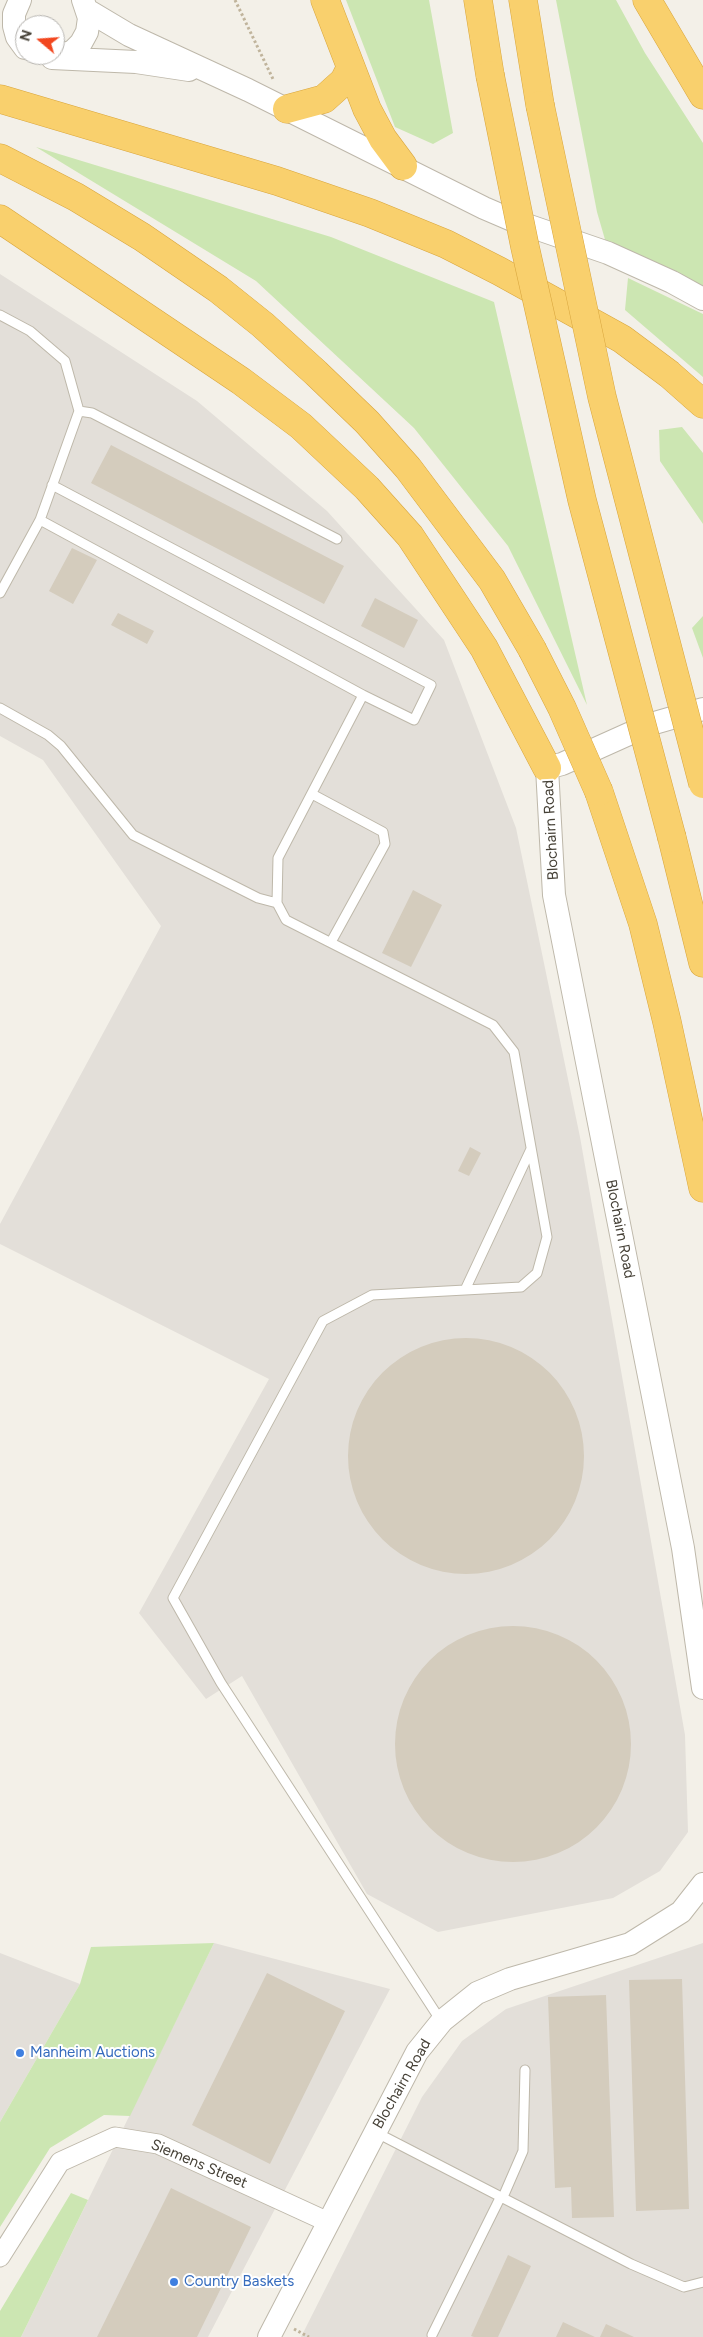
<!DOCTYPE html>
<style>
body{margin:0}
#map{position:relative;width:703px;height:2337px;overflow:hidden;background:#f3f0e8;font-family:Figtree,sans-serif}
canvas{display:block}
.north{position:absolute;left:15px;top:15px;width:50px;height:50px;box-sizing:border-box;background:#fff;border:1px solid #b5b3af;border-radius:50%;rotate:288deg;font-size:14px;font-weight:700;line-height:20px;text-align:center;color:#464137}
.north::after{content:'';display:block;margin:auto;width:18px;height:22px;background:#f2471f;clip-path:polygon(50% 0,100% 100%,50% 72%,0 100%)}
</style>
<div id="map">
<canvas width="703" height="2337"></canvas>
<div class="north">N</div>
</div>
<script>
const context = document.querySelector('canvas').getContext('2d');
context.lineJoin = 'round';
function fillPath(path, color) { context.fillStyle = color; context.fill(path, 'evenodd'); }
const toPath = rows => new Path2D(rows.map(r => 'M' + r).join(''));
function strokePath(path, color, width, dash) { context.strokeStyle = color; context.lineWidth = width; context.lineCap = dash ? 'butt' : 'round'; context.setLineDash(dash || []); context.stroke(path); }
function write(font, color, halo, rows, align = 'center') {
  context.font = font + ' Figtree,sans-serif'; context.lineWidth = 4; context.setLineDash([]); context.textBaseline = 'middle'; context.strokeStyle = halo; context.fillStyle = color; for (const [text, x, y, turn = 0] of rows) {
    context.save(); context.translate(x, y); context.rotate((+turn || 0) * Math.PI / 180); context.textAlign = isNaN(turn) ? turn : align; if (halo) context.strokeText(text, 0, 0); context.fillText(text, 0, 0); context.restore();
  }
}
const industrial = toPath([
 [0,274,197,401,327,511,444,640,516,828,580,1137,685,1735,688,1832,660,1871,613,1898,438,1932,367,1894,242,1676,206,1699,139,1613,269,1379,0,1244,0,1224,161,926,43,760,0,736],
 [214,1943,390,1989,208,2337,21,2337],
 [703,1943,703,2337,301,2337,422,2097,462,2041,506,2009],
 [0,1953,80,1984,0,2122]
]);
const green = toPath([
 [346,0,429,0,453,133,433,144,395,127],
 [556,0,616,0,645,53,703,143,703,292,606,243,597,212],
 [36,147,331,237,494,302,587,705,508,546,414,428,256,281],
 [628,278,703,314,703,377,625,310],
 [682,427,703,453,703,524,660,461,659,430],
 [703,616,703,658,692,628],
 [214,1943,130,2116,104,2115,50,2148,0,2227,0,2122,80,1984,91,1947],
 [71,2193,88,2200,21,2337,0,2337,0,2311]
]);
const building = toPath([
 [111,445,344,566,324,604,91,483],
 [72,548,97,560,73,604,49,591],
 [375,598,418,620,404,648,361,626],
 [118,613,154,631,147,644,111,625],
 [413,890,442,905,411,967,382,953],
 [470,1147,481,1153,469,1176,458,1171],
 '348 1456a118 118 0 1 1 236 0a118 118 0 1 1-236 0Z',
 '395 1744a118 118 0 1 1 236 0a118 118 0 1 1-236 0Z',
 [267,1973,345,2011,270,2164,192,2125],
 [682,1979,689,2209,636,2211,629,1980],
 [606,1995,614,2217,572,2218,571,2187,555,2188,548,1997],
 [171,2188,251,2227,197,2337,97,2337],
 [508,2255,531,2266,498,2337,474,2337,471,2336],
 [563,2322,595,2337,556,2337],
 [606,2324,634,2337,600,2337]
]);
const path = toPath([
 [235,0,273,79],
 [294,2329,309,2337]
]);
const service = toPath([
 [0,315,30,331,65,361,79,411,40,520,363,695,278,858,277,903,286,920,493,1025,514,1052,547,1237,537,1273,521,1287,372,1295,323,1321,173,1598,221,1683,441,2021],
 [79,411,92,413,337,539],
 [52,485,431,685,414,720,363,695],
 [0,593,40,520],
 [0,708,48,735,61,746,133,835,258,898,277,903],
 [312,794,383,832,385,844,331,942],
 [465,1290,531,1149],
 [377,2133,631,2264,684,2287,703,2282],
 [503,2197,523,2151,525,2070],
 [432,2335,501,2196]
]);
const minor = toPath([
 [0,2257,60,2162,115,2137,158,2144,328,2222]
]);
const tertiary = toPath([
 [20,0,14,14,14,26,17,37,25,48],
 [87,10,129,35,248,90,484,208,512,220,608,253,672,282,703,299],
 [52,58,136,62,189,70],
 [54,58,73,51,81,43,87,32,89,18,83,0],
 [703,709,651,724,562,764,547,768,554,895,683,1548,703,1688],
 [269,2337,417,2052,442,2021,477,1993,510,1979,630,1944,681,1912,703,1884]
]);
const motorway = toPath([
 [325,0,367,109,383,139,403,166],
 [478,0,490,75],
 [523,0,540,105],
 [647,0,703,95],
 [0,99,277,181,370,213,446,244,499,271,622,339,669,374,703,404],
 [287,109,324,99,344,81,350,69],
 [0,158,76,197,142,237,218,289,263,325,316,373,367,422,408,468,492,580,532,649],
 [0,219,241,381,301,426,367,488,410,536,484,648,547,768],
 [599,792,643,924,667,1022,703,1188],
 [672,838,703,963]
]);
const motorwayBridge = toPath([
 [490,75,525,247,582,500,672,838],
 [540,105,602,397,703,784],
 [532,649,562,708,599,792]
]);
const markers = [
 [20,2053,5,"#3f7fe0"],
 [174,2282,5,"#3f7fe0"]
];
const streetNames = [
 ["Blochairn Road",551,830,-93],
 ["Blochairn Road",620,1229,79],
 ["Blochairn Road",402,2084,-60],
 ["Siemens Street",199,2164,23]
];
const shopNames = [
 ["Manheim Auctions",30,2053],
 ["Country Baskets",184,2282]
];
fillPath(industrial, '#e3dfd9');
fillPath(green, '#cce6b2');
fillPath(building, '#d4ccbd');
strokePath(service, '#beb8aa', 11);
strokePath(minor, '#beb8aa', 21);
strokePath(tertiary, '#beb8aa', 24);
strokePath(motorway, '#d8a53d', 29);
strokePath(path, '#c0b49c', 3, [2.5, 2.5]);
strokePath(service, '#fff', 9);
strokePath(minor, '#fff', 19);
strokePath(tertiary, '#fff', 22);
strokePath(motorway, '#f9d06d', 28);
strokePath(motorwayBridge, '#d8a53d', 29, []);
strokePath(motorwayBridge, '#f9d06d', 28);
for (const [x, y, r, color] of markers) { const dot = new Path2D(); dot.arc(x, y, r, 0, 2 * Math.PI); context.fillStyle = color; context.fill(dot); strokePath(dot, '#fff', 2); }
write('15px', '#464137', '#fff', streetNames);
write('15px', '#366cbe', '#fff', shopNames, 'left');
</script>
